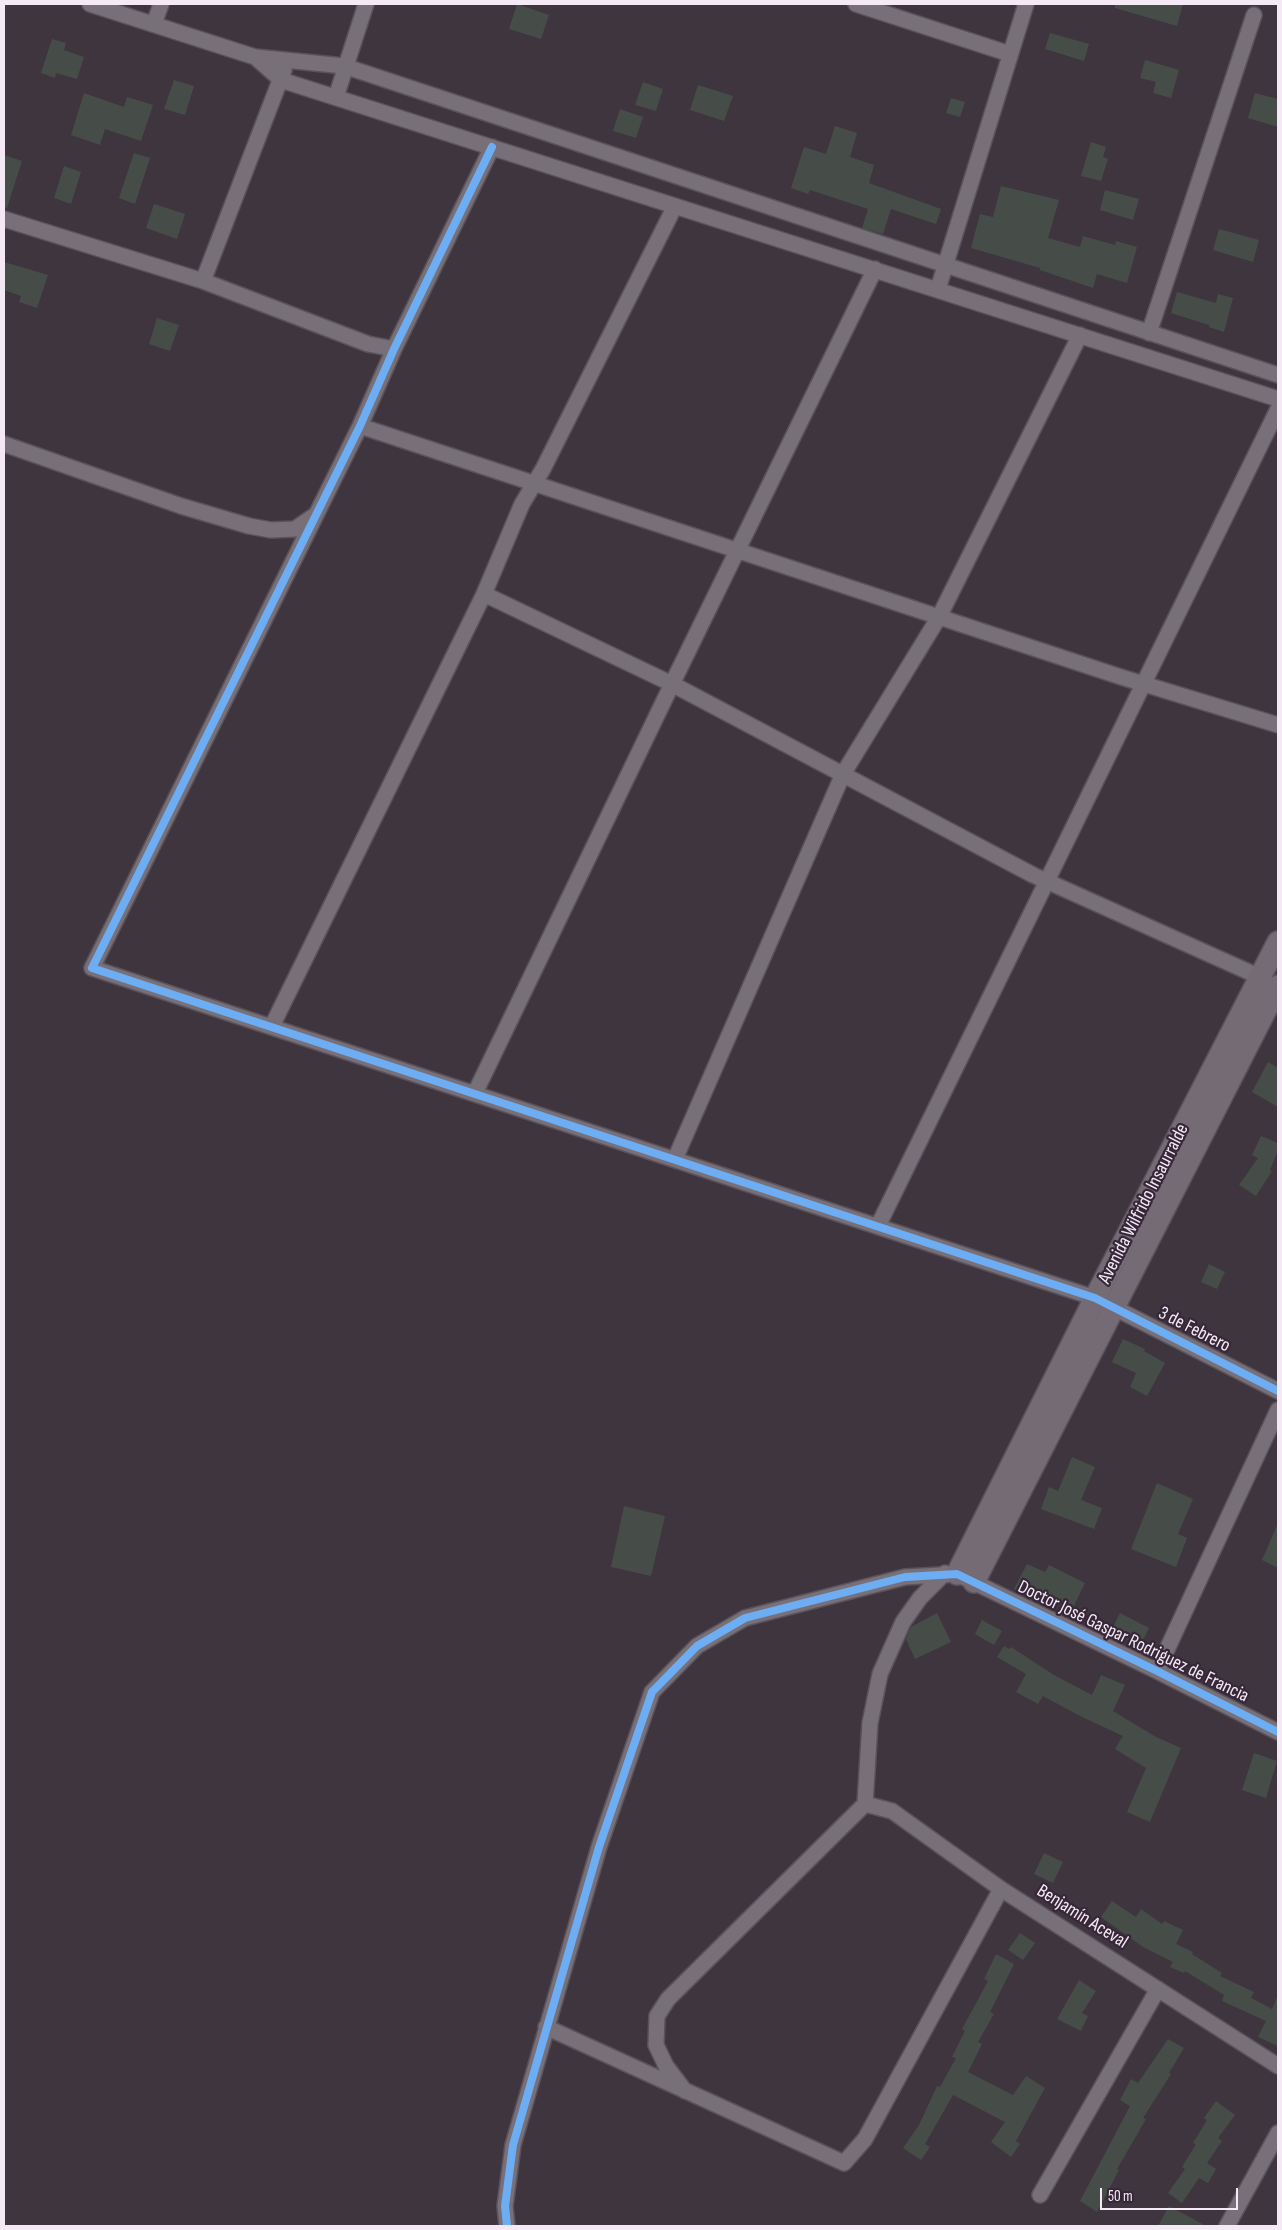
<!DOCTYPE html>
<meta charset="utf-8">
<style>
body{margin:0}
#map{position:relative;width:1282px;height:2230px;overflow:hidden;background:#3e353f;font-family:"Sofia Sans Condensed",sans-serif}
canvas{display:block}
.frame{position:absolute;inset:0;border:5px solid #f4e9f5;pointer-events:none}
.scale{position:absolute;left:1100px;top:2188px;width:138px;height:22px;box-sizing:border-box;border:2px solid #f4e9f5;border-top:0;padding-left:6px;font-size:15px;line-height:18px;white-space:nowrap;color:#f4e9f5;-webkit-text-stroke:4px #372739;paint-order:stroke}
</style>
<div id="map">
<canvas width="1282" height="2230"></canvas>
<div class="frame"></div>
<div class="scale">50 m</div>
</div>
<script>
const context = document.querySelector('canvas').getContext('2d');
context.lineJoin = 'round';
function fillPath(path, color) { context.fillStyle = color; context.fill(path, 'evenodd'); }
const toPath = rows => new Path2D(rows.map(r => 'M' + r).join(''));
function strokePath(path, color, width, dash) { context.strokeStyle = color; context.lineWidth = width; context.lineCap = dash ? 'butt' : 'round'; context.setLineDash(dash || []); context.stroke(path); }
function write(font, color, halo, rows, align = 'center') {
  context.font = font + ' "Sofia Sans Condensed",sans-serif'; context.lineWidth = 4.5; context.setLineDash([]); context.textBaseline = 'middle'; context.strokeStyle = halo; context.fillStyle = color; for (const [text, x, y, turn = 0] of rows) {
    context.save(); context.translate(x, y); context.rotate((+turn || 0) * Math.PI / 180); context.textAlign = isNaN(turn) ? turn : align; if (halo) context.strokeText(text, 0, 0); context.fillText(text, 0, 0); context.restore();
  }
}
const building = toPath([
 [517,4,549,15,541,39,509,29],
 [1115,4,1183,4,1177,26,1115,8],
 [1050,33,1089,44,1084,61,1045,49],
 [52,39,66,43,64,50,84,57,77,79,56,73,55,78,41,73],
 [1145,60,1179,70,1171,98,1153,93,1156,82,1140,78],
 [174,80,194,86,185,115,164,109],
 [643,82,663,89,656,111,635,105],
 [698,85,733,96,724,121,690,110],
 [84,93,124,107,127,97,153,105,141,141,105,129,100,145,71,135],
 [1255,93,1278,99,1278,127,1248,118],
 [951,98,965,102,960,117,946,113],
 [620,109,643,117,636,138,613,131],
 [835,126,857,133,850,157,874,165,869,183,941,209,936,224,891,209,883,234,862,228,868,209,810,190,808,194,791,188,804,147,826,154],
 [1091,142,1106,147,1103,157,1108,159,1101,181,1081,176],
 [134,153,150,158,135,204,119,198],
 [4,155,22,161,7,208,4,207],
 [64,166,81,172,71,204,54,198],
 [1001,186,1059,200,1048,238,1080,247,1083,236,1115,245,1116,241,1137,247,1127,283,1097,274,1093,288,1040,270,1040,268,971,248,980,214,993,217],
 [1105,190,1139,199,1133,220,1100,210],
 [154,204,185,214,177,239,146,228],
 [1219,229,1259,240,1253,262,1213,250],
 [4,262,48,275,37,308,19,302,21,296,4,290],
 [1177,292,1216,303,1218,294,1233,298,1224,332,1209,327,1209,325,1171,313],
 [157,318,179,325,170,351,149,344],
 [1268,1062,1278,1068,1278,1107,1252,1092],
 [1261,1136,1278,1143,1278,1150,1270,1170,1272,1171,1256,1196,1239,1185,1258,1158,1252,1155],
 [1209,1264,1225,1272,1217,1289,1201,1282],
 [1123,1339,1145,1349,1144,1351,1165,1363,1147,1396,1130,1387,1136,1373,1112,1362],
 [1072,1457,1095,1467,1081,1500,1102,1508,1094,1529,1041,1509,1049,1487,1058,1491],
 [1157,1483,1193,1499,1178,1534,1187,1538,1176,1567,1131,1549],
 [624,1506,665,1516,651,1576,611,1567],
 [1278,1523,1278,1568,1262,1560],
 [1027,1564,1045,1572,1049,1565,1085,1583,1071,1612,1033,1592,1030,1598,1014,1589],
 [937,1613,951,1642,915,1659,906,1639,911,1627],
 [1120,1613,1149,1628,1140,1646,1111,1631],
 [982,1620,1002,1631,994,1645,975,1634],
 [1004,1646,1009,1649,1011,1647,1054,1675,1092,1695,1101,1675,1125,1685,1113,1711,1156,1737,1181,1748,1150,1822,1127,1812,1146,1768,1115,1749,1123,1736,1080,1716,1043,1696,1038,1704,1016,1692,1026,1674,997,1657],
 [1254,1753,1277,1761,1266,1798,1242,1790],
 [1044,1853,1063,1862,1053,1883,1034,1874],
 [1112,1901,1136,1917,1141,1909,1162,1924,1164,1921,1183,1930,1176,1944,1193,1952,1192,1954,1222,1973,1220,1976,1254,1992,1251,1998,1272,2009,1278,1995,1278,2046,1258,2037,1266,2021,1222,2001,1224,1995,1185,1971,1184,1973,1170,1967,1173,1962,1143,1947,1101,1917],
 [1020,1933,1035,1943,1023,1960,1008,1950],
 [996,1954,1014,1964,990,2012,994,2014,978,2042,982,2044,968,2072,1013,2095,1026,2076,1045,2088,1016,2141,1020,2144,1011,2157,991,2142,1005,2122,953,2095,925,2144,930,2147,921,2160,903,2148,919,2125,937,2086,940,2087,956,2058,952,2057,965,2031,962,2029,988,1981,984,1979],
 [1079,1980,1096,1991,1082,2013,1088,2016,1081,2031,1057,2019],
 [1168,2039,1184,2048,1169,2073,1171,2074,1143,2118,1146,2119,1117,2169,1119,2170,1097,2212,1080,2201,1130,2106,1120,2100,1131,2079,1138,2083],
 [1216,2101,1235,2115,1218,2138,1222,2141,1207,2163,1216,2169,1208,2183,1199,2178,1182,2203,1168,2193,1185,2169,1182,2167,1196,2144,1193,2143,1207,2120,1204,2118],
 [1169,2206,1206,2226,1158,2226]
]);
const street = toPath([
 [90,4,255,57,344,66,1278,375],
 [856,4,1010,54],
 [154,24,161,4],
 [255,57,281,80,1278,399],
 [336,97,366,4],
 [492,147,394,349,360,426,92,968,1095,1298,1278,1391],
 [4,219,203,281,368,344,394,349],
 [203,281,284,70],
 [938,289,1026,4],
 [1149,333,1254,15],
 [360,426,1121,677,1278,725],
 [4,444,181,506,249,526,271,530,295,529,314,516],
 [484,594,672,684,1033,875,1260,977],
 [272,1026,484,594,522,504,543,469,675,206],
 [475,1093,672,684,875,269],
 [675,1159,843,774,939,617,1080,335],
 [878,1226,1278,409],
 [1157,1671,1278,1410],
 [865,1804,892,1811,1001,1889,1278,2066],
 [546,2027,844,2163,865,2139,1001,1889],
 [685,2091,666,2066,656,2045,657,2016,668,1999,865,1804,870,1723,880,1674,903,1622,920,1598,945,1573],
 [1040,2195,1158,1989],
 [507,2226,505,2206,513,2145,599,1847,652,1692,697,1646,745,1618,905,1577,957,1574,1157,1671,1278,1732],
 [1227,2226,1278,2133]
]);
const secondary = toPath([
 [957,1574,1095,1298,1278,942],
 [974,1582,1278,986]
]);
const cycleway = toPath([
 [492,147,394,349,360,426,92,968,1095,1298,1278,1391],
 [507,2226,505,2206,513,2145,599,1847,652,1692,697,1646,745,1618,905,1577,957,1574,1157,1671,1278,1732]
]);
const streetNames = [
 ["Avenida Wilfrido Insaurralde",1144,1204,-63],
 ["3 de Febrero",1194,1330,27],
 ["Doctor José Gaspar Rodriguez de Francia",1133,1642,26],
 ["Benjamín Aceval",1082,1917,32]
];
fillPath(building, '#464d48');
strokePath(street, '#5a525b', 18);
strokePath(secondary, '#5a525b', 24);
strokePath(street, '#787078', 15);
strokePath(secondary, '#746b74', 21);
strokePath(cycleway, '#6dadf4', 8);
write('19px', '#f4e9f5', '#372739', streetNames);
</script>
